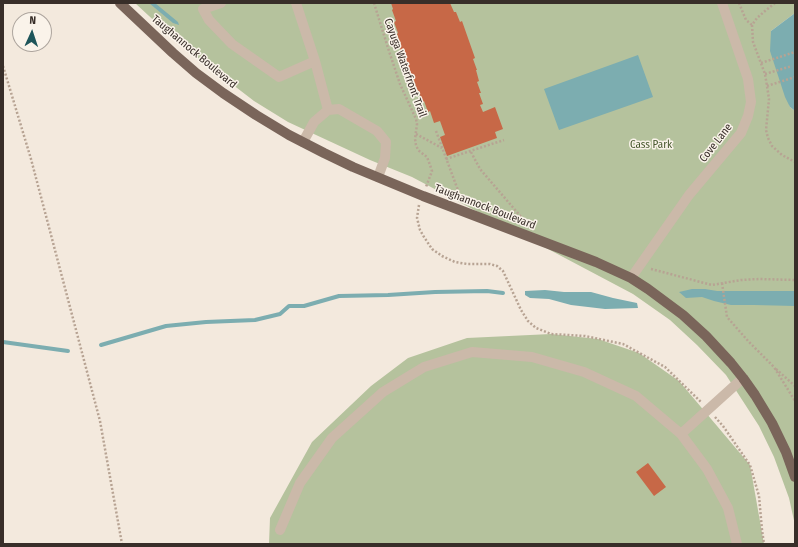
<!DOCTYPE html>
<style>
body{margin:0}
#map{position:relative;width:798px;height:547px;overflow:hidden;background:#f3e9dd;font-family:"Fira Sans Condensed",sans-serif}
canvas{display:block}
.frame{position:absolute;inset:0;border:4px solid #382e29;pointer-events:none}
.north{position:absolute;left:12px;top:12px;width:40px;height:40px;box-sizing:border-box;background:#faf3ea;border:1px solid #aca49d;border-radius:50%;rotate:3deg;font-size:11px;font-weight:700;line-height:16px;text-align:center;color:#382e29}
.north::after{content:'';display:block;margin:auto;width:14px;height:18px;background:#1e555a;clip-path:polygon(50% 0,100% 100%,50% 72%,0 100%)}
</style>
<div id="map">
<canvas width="798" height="547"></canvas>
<div class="frame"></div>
<div class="north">N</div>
</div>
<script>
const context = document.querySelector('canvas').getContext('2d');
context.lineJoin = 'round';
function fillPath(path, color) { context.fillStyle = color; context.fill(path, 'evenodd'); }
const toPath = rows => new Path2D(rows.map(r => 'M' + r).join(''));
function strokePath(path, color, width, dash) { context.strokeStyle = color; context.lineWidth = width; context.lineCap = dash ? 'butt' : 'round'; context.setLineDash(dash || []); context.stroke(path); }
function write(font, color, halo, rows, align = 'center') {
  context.font = font + ' "Fira Sans Condensed",sans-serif'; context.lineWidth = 3; context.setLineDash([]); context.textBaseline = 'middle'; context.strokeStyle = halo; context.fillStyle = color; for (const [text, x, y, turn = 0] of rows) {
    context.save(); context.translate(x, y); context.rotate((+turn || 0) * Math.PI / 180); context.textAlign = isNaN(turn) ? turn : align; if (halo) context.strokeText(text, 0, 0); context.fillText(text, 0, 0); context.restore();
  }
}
const green = toPath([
 [135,3,795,3,795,13,771,31,790,107,795,111,795,525,789,498,774,457,759,426,726,375,697,345,670,320,633,294,412,177,370,160,288,122,254,101,176,41],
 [551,334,598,339,639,353,679,381,750,465,764,544,269,544,270,518,312,442,371,386,408,358,467,338]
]);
const water = toPath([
 [149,3,155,3,178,22,179,25,173,23],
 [795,13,795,111,790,107,785,97,770,51,771,31],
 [638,55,653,97,559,130,544,89],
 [692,289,705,289,717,291,795,291,795,306,754,305,731,305,714,301,702,297,686,298,679,292],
 [545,290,564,292,591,292,613,298,637,303,638,308,605,309,571,305,549,299,530,298,525,295,525,291]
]);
const stream = toPath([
 [3,342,68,351],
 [101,345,166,326,206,322,255,320,280,314,289,306,304,306,339,296,388,295,435,292,487,291,503,293]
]);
const building = toPath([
 [391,3,450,3,454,12,456,12,460,22,462,21,475,58,473,59,477,70,476,70,479,81,477,82,481,93,479,93,483,104,480,105,483,112,495,107,503,129,495,132,497,138,447,156,440,137,445,135,440,121,434,123,430,111,428,112,424,101,423,102,418,90,417,90,413,78,411,79,399,46,401,45,397,34,398,33,394,22,396,21,392,10,393,9],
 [648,463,666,487,654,496,636,472]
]);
const path = toPath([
 [374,3,388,48,400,84,416,119,417,124,415,139,416,145,418,150,427,157,430,165,432,171,426,187],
 [739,3,746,20,752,25],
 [775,3,765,11,757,18,752,25,753,42,765,74,767,86,769,99,766,130,768,138,772,146,782,155,795,162],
 [761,63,795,52],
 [3,66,31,159,100,421,122,544],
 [765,74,792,66],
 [767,86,795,77],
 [436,131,459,193],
 [416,134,442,148],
 [471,152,480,169,522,218],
 [446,159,504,140],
 [419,205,417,218,420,230,424,237,432,249,442,256,455,262,467,264,490,264,497,266,503,271,521,310,528,321,536,328,551,334,585,336,623,344,665,367,701,402],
 [651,269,712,285,741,280,759,279,795,280],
 [722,283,727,317,749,342,774,367,795,401],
 [776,369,795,386],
 [715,417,723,426,750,465,759,496,762,530,764,544]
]);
const minor = toPath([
 [221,3,203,9,209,20,232,44,279,77,315,61],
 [296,3,315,61,328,110],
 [303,142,314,122,328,110,339,109,377,131,386,142,385,158,378,177],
 [631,278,689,195,741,133,748,116,751,102,748,79,722,3],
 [681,434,743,378],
 [280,530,300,483,332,438,383,392,424,367,472,352,532,357,584,372,636,396,681,434,707,469,728,508,737,544]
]);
const major = toPath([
 [120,3,173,53,196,73,223,93,256,115,289,135,324,153,353,167,423,196,596,262,631,278,648,289,683,315,706,336,731,363,743,378,755,395,772,423,786,452,795,477]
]);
const streetNames = [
 ["Taughannock Boulevard",194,52,40],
 ["Cayuga Waterfront Trail",405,68,70],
 ["Cove Lane",716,143,-52],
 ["Taughannock Boulevard",485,207,21]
];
const parkNames = [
 ["Cass Park",651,145]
];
fillPath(green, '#b5c29d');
fillPath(water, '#7cadb0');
strokePath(stream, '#7cadb0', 4);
fillPath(building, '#c76847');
strokePath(path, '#b7a393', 2.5, [2, 2]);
strokePath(minor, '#cbb9a9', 10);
strokePath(major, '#7a655a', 10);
write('11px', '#382e29', '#faf3ea', streetNames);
write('11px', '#46572c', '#faf3ea', parkNames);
</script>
